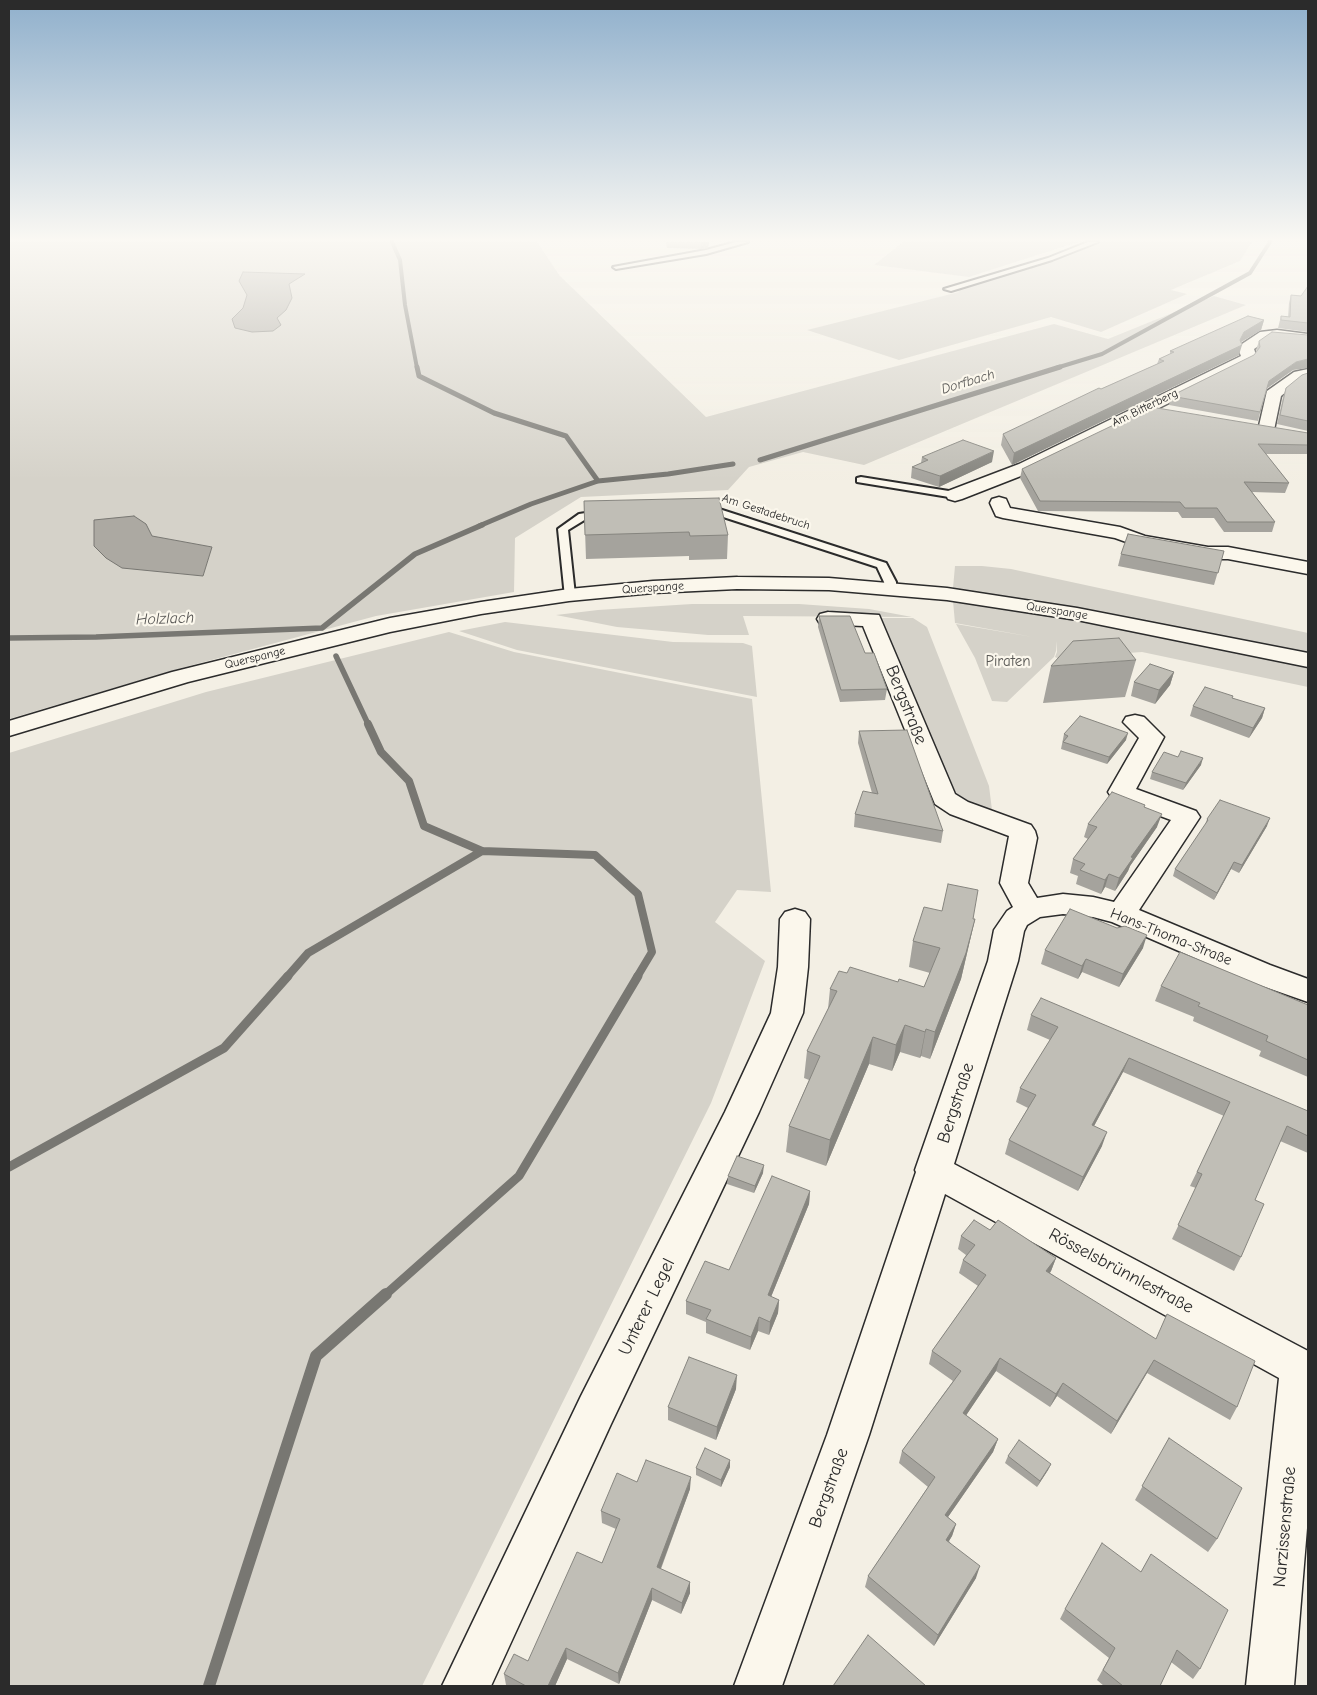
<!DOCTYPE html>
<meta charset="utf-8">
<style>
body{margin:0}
#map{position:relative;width:1317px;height:1695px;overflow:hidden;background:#f3efe4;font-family:"Comic Neue",sans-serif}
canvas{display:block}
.frame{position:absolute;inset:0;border:10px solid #2b2b2b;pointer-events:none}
</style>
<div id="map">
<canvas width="1317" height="1695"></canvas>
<div class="frame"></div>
</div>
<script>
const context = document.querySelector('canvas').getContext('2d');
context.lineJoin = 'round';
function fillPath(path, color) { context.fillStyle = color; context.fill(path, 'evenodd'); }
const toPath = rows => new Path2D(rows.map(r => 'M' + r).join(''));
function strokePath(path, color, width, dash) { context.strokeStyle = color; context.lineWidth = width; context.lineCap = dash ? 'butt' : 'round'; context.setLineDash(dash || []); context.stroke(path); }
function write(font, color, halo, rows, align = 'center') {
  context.font = font + ' "Comic Neue",sans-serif'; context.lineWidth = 4.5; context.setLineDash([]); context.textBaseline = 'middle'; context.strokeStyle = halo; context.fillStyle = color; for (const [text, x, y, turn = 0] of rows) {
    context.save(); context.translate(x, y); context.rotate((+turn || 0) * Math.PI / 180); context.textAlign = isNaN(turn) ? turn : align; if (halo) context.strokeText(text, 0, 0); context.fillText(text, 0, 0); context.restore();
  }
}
const green = toPath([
 [9,242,537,242,560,276,706,417,1054,324,1108,339,1214,296,1246,305,864,465,803,452,749,467,728,490,581,497,515,538,514,592,376,616,178,669,9,719],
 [151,536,212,547,203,576,178,572],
 [903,242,1078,242,969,277,874,265],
 [1101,242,1252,242,1240,261,1171,290,1187,294,1101,332,1051,317,899,360,807,330,959,292,952,289,1050,261],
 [955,566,982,566,1011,569,1308,633,1308,655,1080,609,953,588],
 [953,601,1107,624,1308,666,1308,687,1142,652,1057,658,1055,657,1057,652,1056,641,1056,651,1054,657,1007,702,992,701,975,658,956,624,1033,637,955,623],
 [692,604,799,604,869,609,912,617,743,616,749,635,708,635,617,627,556,615,598,610],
 [880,618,913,618,927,627,989,786,992,810,957,796],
 [505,622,673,642,743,643,752,646,757,697,517,650,459,631],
 [449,632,514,652,752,699,771,892,737,890,715,922,765,961,711,1103,422,1686,9,1686,9,753,206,692]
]);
const water = toPath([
 [243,272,305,274,289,284,292,298,286,310,277,318,281,325,273,331,252,332,235,328,232,319,243,308,247,295,239,281,243,272],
 [134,516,146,524,152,536,212,547,203,576,122,568,106,558,94,546,94,520,134,516]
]);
const streamFar5 = toPath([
 [392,242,400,260,405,305,417,368],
 [1056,368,1102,354,1250,273,1270,242]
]);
const streamFar4 = toPath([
 [417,367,419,376,494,413,566,436,598,481],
 [760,460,1060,367],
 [479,526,531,504,598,481,668,474,733,464]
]);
const streamFar3 = toPath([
 [9,638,96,637,322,628,415,554,482,525],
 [336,656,369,726]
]);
const streamFar2 = toPath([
 [368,724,381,752,409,781,424,826,482,851,595,855,638,894,652,952,637,977],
 [287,977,308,953,482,851]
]);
const streamFar1 = toPath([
 [9,1167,224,1048,288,976],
 [385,1295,519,1176,638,976]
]);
const stream = toPath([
 [209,1686,316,1356,386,1294]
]);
const lane = toPath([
 [736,242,748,242,706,254,616,269,613,267,706,250,736,242],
 [1088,242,1098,242,1052,260,951,291,944,289,1048,258,1088,242],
 [861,477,955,492,960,495,955,498,857,482,857,478,861,477],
 [703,507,716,508,886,563,896,582,896,589,894,591,886,591,884,582,877,567,711,513,699,512,698,510,703,507],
 [605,510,610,513,609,515,586,519,568,530,575,595,569,598,565,597,558,529,579,514,605,510]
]);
const street = toPath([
 [1277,330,1308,334,1308,342,1269,339,1254,349,1256,355,1251,362,1031,472,962,499,955,501,948,499,946,495,948,491,1019,464,1241,356,1239,351,1242,344,1260,332,1277,330],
 [1308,369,1308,379,1298,382,1281,396,1274,430,1272,434,1260,434,1258,430,1267,391,1294,372,1308,369],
 [999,497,1006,499,1010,508,1120,527,1145,536,1208,547,1228,547,1308,562,1308,574,1228,559,1208,559,1140,547,1115,538,1003,518,996,516,990,503,992,499,999,497],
 [828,612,879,615,955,794,968,802,1031,825,1035,831,1037,838,1028,883,1037,898,1063,894,1093,897,1114,902,1171,820,1112,798,1108,792,1139,738,1123,722,1126,717,1135,715,1144,717,1164,737,1136,789,1196,811,1200,817,1139,910,1270,965,1308,979,1308,1002,1248,981,1112,922,1093,917,1063,914,1040,917,1027,925,1024,931,1018,961,954,1164,1308,1351,1308,1516,1294,1686,1246,1686,1279,1378,945,1194,869,1435,782,1686,734,1686,827,1435,916,1172,915,1170,988,961,994,930,1007,911,1013,907,1000,883,1009,836,950,814,935,804,863,626,820,624,817,619,820,614,828,612],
 [795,909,805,912,810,919,808,967,803,1013,759,1112,611,1424,491,1686,442,1686,581,1396,725,1112,771,1013,778,967,780,919,785,912,795,909]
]);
const secondary = toPath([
 [737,577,829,578,947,588,1077,608,1308,653,1308,667,1077,620,947,600,829,590,737,589,653,593,569,601,481,614,390,632,188,682,9,736,9,721,172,672,390,618,481,602,569,589,653,581,737,577]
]);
const wall = toPath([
 [666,242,709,242,708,248,701,249,667,248],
 [1308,286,1308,332,1278,328,1281,316,1288,317,1289,303,1291,295,1301,296],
 [1264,320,1261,330,1241,342,1239,355,1012,465,1001,445,1003,434,1157,364,1159,359,1170,354,1170,351],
 [1259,341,1293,370,1266,389,1258,421,1169,405,1171,396,1254,355,1257,352,1256,350],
 [1308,373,1308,431,1277,424,1283,397,1286,388],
 [1308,433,1308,454,1266,454,1289,483,1285,493,1252,492,1275,522,1272,532,1224,532,1214,518,1182,518,1178,512,1038,511,1020,478,1022,469],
 [922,457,992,462,939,487,911,478,912,467,921,463],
 [584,501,728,535,727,559,689,560,689,556,586,559],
 [1224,551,1214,585,1118,566,1121,554],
 [819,616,865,653,887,689,885,700,840,702,818,627],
 [1136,660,1125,697,1043,703,1051,666],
 [1174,672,1170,685,1155,704,1131,696,1134,682],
 [1193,706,1265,708,1262,718,1249,738,1190,716],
 [859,731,943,831,941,843,854,827,855,814,872,793,858,743],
 [1064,734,1126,740,1107,764,1061,749],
 [1201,765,1183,790,1150,779,1152,772],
 [1145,808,1157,827,1130,866,1128,871,1115,891,1105,887,1101,894,1076,884,1078,876,1070,873,1073,859,1088,839,1084,837,1088,824],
 [1207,819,1267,826,1239,873,1231,869,1214,900,1173,876,1175,869,1205,825],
 [973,919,975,919,961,979,930,1059,921,1056,920,1058,900,1052,892,1071,869,1064,826,1166,786,1152,789,1126,809,1080,804,1078,807,1051,828,1009,830,989,847,973,898,982,924,987,930,973,909,967,913,941],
 [1143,948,1119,987,1082,972,1078,979,1041,964,1045,950],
 [1161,986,1308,1005,1308,1077,1259,1056,1261,1051,1193,1021,1194,1017,1155,1001],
 [1031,1015,1308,1111,1308,1153,1280,1141,1255,1200,1241,1257,1234,1271,1172,1239,1196,1188,1190,1186,1224,1116,1123,1072,1094,1126,1102,1146,1078,1191,1005,1154,1009,1140,1028,1108,1016,1102,1020,1088,1050,1040,1027,1030],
 [763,1173,754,1193,727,1184,728,1176],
 [810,1191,809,1204,771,1297,779,1300,778,1313,769,1335,758,1331,750,1350,706,1333,706,1322,686,1314,686,1301,729,1270],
 [990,1230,1056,1258,1051,1271,1050,1273,1237,1407,1230,1420,1147,1373,1111,1434,1057,1396,1050,1407,996,1371,966,1415,998,1439,993,1452,948,1517,956,1524,952,1536,949,1541,976,1578,934,1646,865,1587,868,1576,928,1487,899,1463,902,1451,953,1381,929,1364,932,1351,978,1286,959,1273,963,1260,966,1255,958,1249,961,1236],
 [736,1389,716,1440,668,1420,668,1407],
 [1169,1438,1217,1539,1208,1552,1135,1500],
 [1008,1456,1051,1464,1048,1470,1037,1487,1005,1463],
 [730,1467,721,1487,696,1475,696,1468],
 [637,1482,690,1489,661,1569,690,1582,690,1593,681,1614,652,1600,619,1684,567,1659,555,1686,509,1686,506,1685,504,1674,528,1661,602,1563,616,1529,602,1523,601,1511],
 [1151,1554,1200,1669,1193,1679,1171,1662,1160,1686,1104,1686,1097,1680,1109,1658,1060,1619,1065,1609,1141,1572]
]);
const shadedWall = toPath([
 [701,242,709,242,708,248,701,249],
 [1264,320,1261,330,1241,342,1242,345,1239,355,1012,465,1014,453,1240,340,1244,332],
 [1308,359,1308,368,1293,370,1266,389,1269,381,1296,362],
 [994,451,992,462,939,487,940,476],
 [1174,672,1170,685,1155,704,1159,690],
 [1265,708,1262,718,1249,738,1253,728],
 [1128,733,1126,740,1107,764,1109,757],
 [1203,758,1201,765,1183,790,1186,783],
 [1162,814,1157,827,1130,866,1128,871,1115,891,1119,878,1131,857],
 [1270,818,1267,826,1239,873,1242,865],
 [1234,862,1231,869,1214,900,1217,893],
 [1109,874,1105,887,1101,894,1105,880],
 [975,919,961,979,930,1059,935,1032],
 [1147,935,1143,948,1119,987,1123,974],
 [1086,959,1082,972,1078,979,1082,966],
 [905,1025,900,1052,892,1071,896,1045],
 [926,1029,921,1056,920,1058,925,1032],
 [873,1037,869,1064,826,1166,830,1140],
 [1129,1058,1123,1072,1087,1139,1092,1125],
 [1107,1132,1102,1146,1078,1191,1083,1177],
 [764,1165,763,1173,754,1193,755,1186],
 [810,1191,809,1204,766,1309,768,1295],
 [1056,1258,1051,1271,1041,1284,1046,1271],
 [779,1300,778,1313,769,1335,770,1322],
 [759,1317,758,1331,750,1350,751,1337],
 [1000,1358,996,1371,959,1426,963,1413],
 [1154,1360,1147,1373,1111,1434,1117,1421],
 [737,1375,736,1389,716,1440,717,1427],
 [1063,1383,1057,1396,1050,1407,1056,1394],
 [998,1439,993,1452,941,1527,945,1515],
 [730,1460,730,1467,721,1487,721,1480],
 [1051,1464,1048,1470,1037,1487,1040,1481],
 [691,1477,690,1489,657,1578,657,1567],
 [956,1524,952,1536,942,1552,946,1540],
 [980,1566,976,1578,934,1646,938,1635],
 [690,1582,690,1593,681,1614,682,1603],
 [652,1588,652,1600,619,1684,618,1673],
 [566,1648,567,1659,555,1686,548,1686]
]);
const building = toPath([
 [1308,286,1308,323,1281,320,1281,316,1290,317,1291,295,1301,296,1308,286],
 [1248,316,1264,320,1244,332,1240,340,1242,345,1014,453,1003,434,1099,388,1101,389,1164,361,1159,359,1174,352,1170,351,1248,316],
 [1272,332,1308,335,1308,359,1296,362,1269,381,1260,412,1171,396,1254,355,1260,347,1259,341,1272,332],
 [1308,373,1308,421,1280,415,1286,388,1302,375,1308,373],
 [1151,407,1308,433,1308,445,1258,444,1289,483,1244,482,1275,522,1227,522,1217,508,1185,508,1180,502,1040,501,1022,469,1151,407],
 [963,440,994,451,940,476,912,467,928,460,922,457,963,440],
 [719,498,728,535,690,536,689,532,585,535,584,501,719,498],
 [1128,534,1224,551,1218,573,1121,554,1128,534],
 [819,616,850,616,865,653,874,653,887,689,841,690,819,616],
 [1119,638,1136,660,1051,666,1073,641,1119,638],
 [1150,664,1174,672,1159,690,1134,682,1150,664],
 [1205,687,1233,696,1232,698,1265,708,1253,728,1193,706,1205,687],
 [1080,716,1128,733,1109,757,1063,742,1068,736,1064,734,1080,716],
 [907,730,943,831,855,814,863,791,878,794,859,731,907,730],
 [1181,751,1203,758,1186,783,1152,772,1164,752,1178,757,1181,751],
 [1112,792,1145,805,1144,807,1162,814,1131,857,1133,858,1119,878,1109,874,1105,880,1080,870,1085,864,1073,859,1097,827,1088,824,1112,792],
 [1220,800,1270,818,1242,865,1234,862,1217,893,1175,869,1208,820,1207,819,1220,800],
 [948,884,978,890,973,919,975,919,966,953,935,1032,926,1029,925,1032,905,1025,896,1045,873,1037,830,1140,789,1126,820,1056,807,1051,837,991,830,989,839,971,847,973,850,967,898,982,899,979,924,987,940,948,913,941,924,907,942,911,948,884],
 [1070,909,1117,928,1125,926,1147,935,1123,974,1086,959,1082,966,1045,950,1070,909],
 [1180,952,1308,1005,1308,1060,1266,1041,1268,1036,1198,1006,1200,1003,1161,986,1180,952],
 [1041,998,1308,1111,1308,1136,1287,1126,1255,1200,1264,1204,1241,1257,1178,1225,1202,1174,1197,1172,1230,1102,1129,1058,1092,1125,1107,1132,1083,1177,1009,1140,1036,1095,1020,1088,1058,1027,1031,1015,1041,998],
 [737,1156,764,1165,755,1186,728,1176,737,1156],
 [772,1176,810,1191,768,1295,779,1300,770,1322,759,1317,751,1337,706,1319,711,1310,686,1301,705,1261,729,1270,772,1176],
 [974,1220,990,1230,998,1220,1056,1258,1046,1271,1156,1339,1167,1314,1255,1361,1237,1407,1154,1360,1117,1421,1063,1383,1056,1394,1000,1358,963,1413,998,1439,945,1515,956,1524,946,1540,980,1566,938,1635,868,1576,935,1477,902,1451,961,1371,932,1351,986,1275,963,1260,975,1245,961,1236,974,1220],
 [689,1357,737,1375,717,1427,668,1407,689,1357],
 [1169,1438,1242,1488,1217,1539,1142,1486,1169,1438],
 [1019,1440,1051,1464,1040,1481,1008,1456,1019,1440],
 [705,1448,730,1460,721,1480,696,1468,705,1448],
 [646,1460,691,1477,657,1567,690,1582,682,1603,652,1588,618,1673,566,1648,548,1686,526,1686,504,1674,514,1654,528,1661,577,1552,602,1563,620,1519,601,1511,617,1473,637,1482,646,1460],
 [1102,1543,1141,1572,1151,1554,1228,1610,1200,1669,1177,1650,1160,1686,1123,1686,1103,1670,1115,1648,1065,1609,1102,1543],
 [868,1635,926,1686,833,1686,868,1635]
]);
const farStreetnames = [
 ["Am Bitterberg",1145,408,-26],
 ["Am Gestadebruch",766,512,18],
 ["Querspange",653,588,-4],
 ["Querspange",1057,611,9],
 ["Querspange",255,658,-14]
];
const farWaternames = [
 ["Dorfbach",968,382,-17]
];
const parkNames = [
 ["Piraten",1008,662]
];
const streetNames = [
 ["Hans-Thoma-Straße",1171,937,22]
];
const waterNames = [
 ["Holzlach",165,619,-2]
];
const nearStreetnames = [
 ["Bergstraße",906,705,68],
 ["Bergstraße",956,1103,-72],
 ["Rösselsbrünnlestraße",1121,1271,28],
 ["Unterer Legel",647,1307,-64],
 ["Bergstraße",829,1488,-70],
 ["Narzissenstraße",1285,1527,-85]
];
fillPath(green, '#d5d2c9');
fillPath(water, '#aca9a2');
strokePath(water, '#787772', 1);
strokePath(streamFar5, '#787772', 4);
strokePath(streamFar4, '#787772', 5);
strokePath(streamFar3, '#787772', 5.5);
strokePath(streamFar2, '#787772', 8);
strokePath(streamFar1, '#787772', 9);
strokePath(stream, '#787772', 12);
strokePath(lane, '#2b2b2b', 4);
strokePath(street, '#2b2b2b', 3);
strokePath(secondary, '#2b2b2b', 3);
fillPath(lane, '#fbf7ec');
fillPath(street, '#fbf7ec');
fillPath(secondary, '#fbf7ec');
fillPath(wall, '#a5a39d');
fillPath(shadedWall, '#86857f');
fillPath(building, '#c0beb6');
strokePath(building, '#86857f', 1);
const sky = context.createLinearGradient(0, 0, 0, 480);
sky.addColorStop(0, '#90b0cc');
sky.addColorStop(0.5, '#faf8f3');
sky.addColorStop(1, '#faf8f300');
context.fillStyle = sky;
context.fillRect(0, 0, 1317, 480);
write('12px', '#2b2b2b', '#fbf7ec', farStreetnames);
write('italic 14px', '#585755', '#fbf7ec', farWaternames);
write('15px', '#565552', '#fbf7ec', parkNames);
write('15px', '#2b2b2b', '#fbf7ec', streetNames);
write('italic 16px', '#585755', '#fbf7ec', waterNames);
write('18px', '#2b2b2b', '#fbf7ec', nearStreetnames);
</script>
